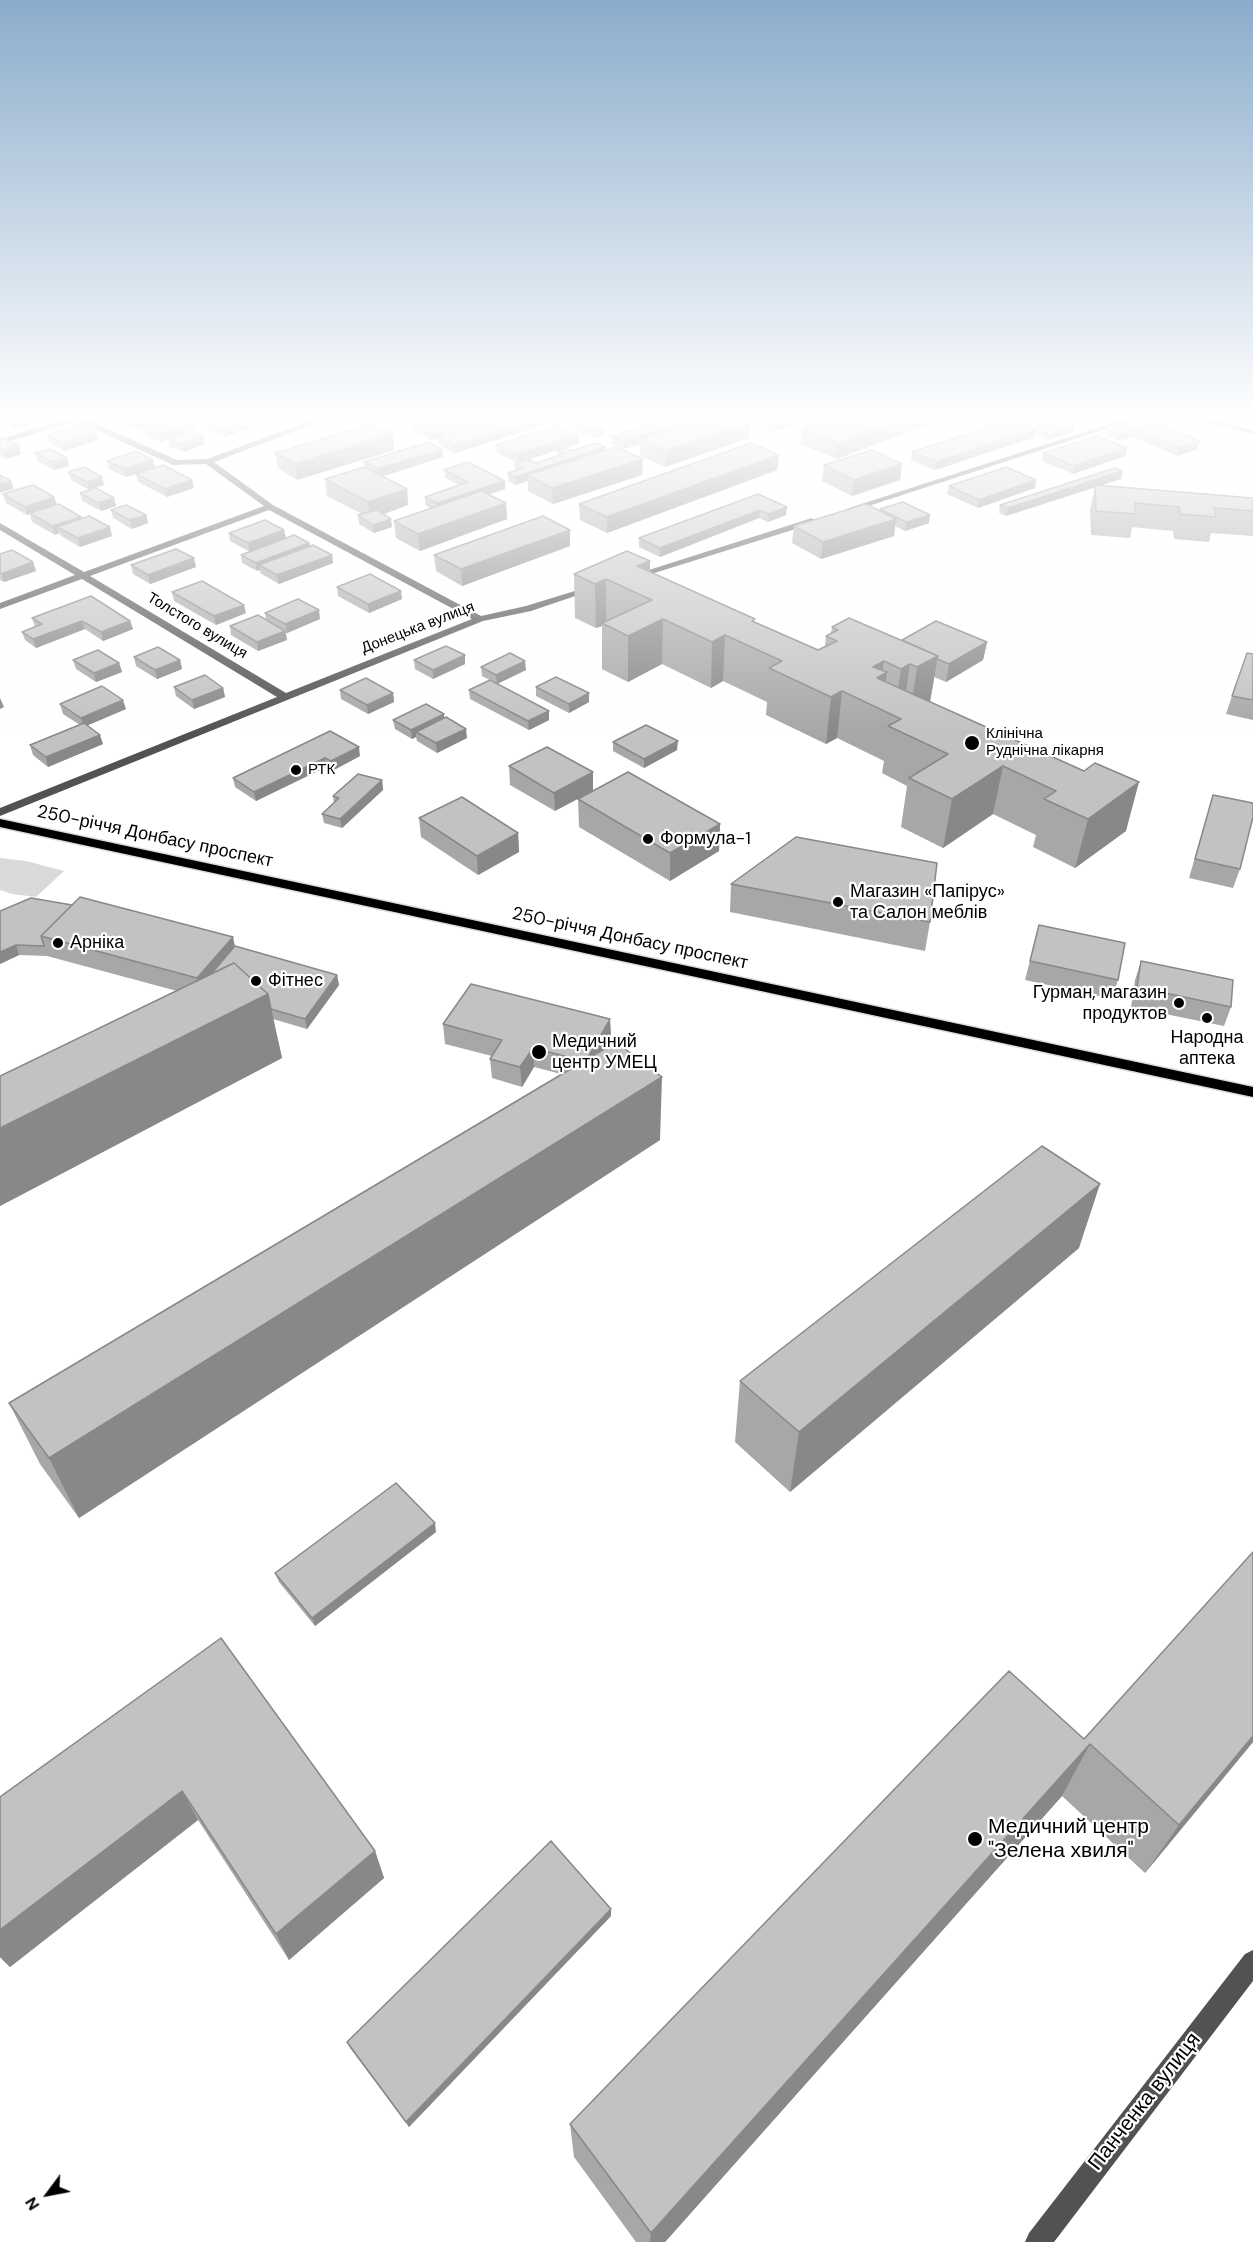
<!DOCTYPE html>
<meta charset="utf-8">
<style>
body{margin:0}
#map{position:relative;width:1253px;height:2242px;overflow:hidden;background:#fff;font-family:"DM Sans",sans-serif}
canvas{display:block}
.north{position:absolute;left:18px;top:2164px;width:60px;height:60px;-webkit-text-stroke:4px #fff;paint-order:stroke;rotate:238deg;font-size:16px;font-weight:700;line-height:24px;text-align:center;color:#000}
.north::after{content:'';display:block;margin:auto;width:21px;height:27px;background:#000;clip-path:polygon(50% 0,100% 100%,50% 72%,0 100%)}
</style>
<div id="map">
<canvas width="1253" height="2242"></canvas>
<div class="north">N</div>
</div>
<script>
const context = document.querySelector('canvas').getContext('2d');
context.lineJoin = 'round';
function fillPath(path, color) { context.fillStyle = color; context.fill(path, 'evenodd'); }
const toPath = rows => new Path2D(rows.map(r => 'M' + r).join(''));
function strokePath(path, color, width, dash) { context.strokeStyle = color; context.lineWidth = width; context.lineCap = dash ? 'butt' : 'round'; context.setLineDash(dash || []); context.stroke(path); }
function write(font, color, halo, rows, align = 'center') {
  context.font = font + ' "DM Sans",sans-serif'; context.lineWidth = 4.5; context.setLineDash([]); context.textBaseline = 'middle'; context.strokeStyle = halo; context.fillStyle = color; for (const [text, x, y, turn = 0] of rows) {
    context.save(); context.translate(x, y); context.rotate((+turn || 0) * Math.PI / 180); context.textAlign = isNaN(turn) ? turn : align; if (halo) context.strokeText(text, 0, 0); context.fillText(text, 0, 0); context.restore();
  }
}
const green = toPath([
 [0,858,26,861,64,871,36,897,12,894,0,890]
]);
const minor = toPath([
 [67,419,86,419,177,460,207,459,315,419,327,419,214,462,273,505,481,616,526,606,591,586,596,589,531,611,483,621,0,816,0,808,277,697,82,579,0,609,0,603,75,575,0,530,0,523,84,572,264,506,206,464,173,465,77,421,0,444,0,439,67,419],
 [269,510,472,619,286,693,90,576,269,510],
 [1124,419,1137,419,853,511,846,509,1124,419],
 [1195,419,1210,419,1253,430,1253,434,1195,419],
 [812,518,816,521,815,523,635,579,627,577,812,518],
 [1253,1950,1253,1981,1054,2242,1025,2242,1029,2233,1245,1954,1253,1950]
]);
const major = toPath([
 [0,819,1253,1087,1253,1097,0,827,0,819]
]);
const wall = toPath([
 [2,419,52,419,14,430,3,423],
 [118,419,163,419,163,420,193,422,195,429,190,431,204,436,205,444,184,452,170,447,168,439,183,434,160,442,145,435,143,428,136,430,119,423],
 [409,419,554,419,554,422,455,453,439,445,438,438,431,440,410,429],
 [628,419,811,419,772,432,750,423,749,438,665,467,640,456,640,444,623,449,612,444,612,436,644,426],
 [828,419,934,419,934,422,837,459,801,444,802,428],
 [1038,419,1073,432,1048,440,1038,436,1040,428,1037,427],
 [249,420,250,428,225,437,209,431,208,423],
 [570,420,604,428,604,435,596,438,570,428],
 [1123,425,1197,449,1178,456,1129,436,1128,438,1119,440,1106,435,1108,427,1122,426],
 [393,434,394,450,297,480,278,468,275,453],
 [48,435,98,440,65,451,50,443],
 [578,435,579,443,564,448,571,451,606,447,606,450,643,459,642,475,553,504,528,491,528,481,515,485,508,481,508,473,515,471,515,464,517,463,497,453,496,445],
 [557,450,557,457,535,463,528,460],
 [1035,437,935,470,911,460,912,452],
 [0,438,19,446,21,454,6,459,0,456],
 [1127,448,1125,456,1073,474,1042,461,1043,453],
 [442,450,443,457,382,476,407,489,408,505,384,514,392,527,374,533,359,524,358,515,362,514,327,496,325,479,364,467,364,462],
 [35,453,67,458,69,466,54,470,37,461],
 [779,455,777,470,607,533,580,520,579,504],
 [153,460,155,468,192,480,194,488,167,497,138,482,136,474,126,477,109,469,107,461],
 [902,464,900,480,852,496,822,481,824,465],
 [444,470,505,489,489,494,506,503,507,519,420,551,396,538,394,521,431,508,425,505,425,497,459,485,445,478],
 [1122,471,1121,479,1101,485,1253,498,1253,536,1211,533,1209,542,1174,539,1173,531,1132,527,1130,538,1091,535,1090,509,1095,487,1006,516,999,513,1000,505],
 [68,472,104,485,89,490,71,480],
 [1036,480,1035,488,978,508,947,494,949,486],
 [80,493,116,506,101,511,82,501],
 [3,494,54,497,57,505,112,536,80,547,60,535,59,533,55,535,32,522,30,514,27,515,6,503],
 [758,494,786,515,768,522,759,518,660,557,639,547,639,538],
 [880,509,929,523,905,531,895,526,894,536,821,559,792,543,794,526,880,511],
 [111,510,146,515,148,523,132,529,113,518],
 [570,530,570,546,462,586,436,571,434,555],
 [229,533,286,538,309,543,310,546,332,555,333,563,279,584,260,573,260,570,257,571,242,563,241,555,250,552,230,541],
 [0,554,33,562,36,571,4,582,0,580],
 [650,561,650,572,755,622,818,650,825,646,826,636,831,633,832,627,902,640,987,642,983,660,946,682,934,677,930,702,1126,831,1075,868,1033,847,1036,835,993,814,943,848,901,827,907,786,882,773,884,761,837,738,826,744,766,715,767,702,723,681,711,688,662,664,628,682,602,669,602,626,596,628,575,618,574,574],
 [131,565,196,567,150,584,133,574],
 [337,587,402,599,369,613,338,596],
 [172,592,246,613,216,625,174,601],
 [265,613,320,619,287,633,286,633,287,640,258,651,231,635,230,626,266,620],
 [32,618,130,621,133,629,103,641,85,629,36,648,25,640,22,632,35,627],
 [1253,654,1253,720,1226,714,1232,696],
 [134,657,180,660,182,669,157,679,136,666],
 [73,660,119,663,122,672,96,682,76,669],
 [414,660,465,664,433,679,415,669],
 [481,667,526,670,497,684,549,720,529,730,470,699,469,690,490,680,482,676],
 [174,687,223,688,225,697,194,709,176,696],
 [536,687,589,702,569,713,536,696],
 [340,690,393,693,394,702,368,714,341,699],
 [60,704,126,709,87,725,103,744,48,767,33,755,30,745,80,725,63,714],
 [444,714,444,719,467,738,437,753,417,741,416,737,412,739,395,729,393,720],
 [330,731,360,756,332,771,326,767,256,801,235,787,233,778],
 [613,742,677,750,644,768,613,751],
 [509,766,593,772,555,811,510,785],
 [382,780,383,790,342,828,324,823,322,814,334,803,333,796],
 [1213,795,1240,869,1233,888,1189,878],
 [578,799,720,824,719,851,670,881,579,827],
 [419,818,518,833,519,852,478,875,421,837],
 [731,884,930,922,925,951,730,912],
 [0,911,235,946,337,975,339,985,307,1029,273,1019,282,1058,0,1206,0,1076,177,991,47,956,19,955,0,964],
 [1039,925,1118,980,1112,999,1025,980],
 [1141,961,1231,1007,1224,1026,1131,1007,1135,980],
 [610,1019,611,1038,605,1048,660,1140,79,1518,40,1464,9,1403,561,1074,534,1067,522,1087,492,1078,490,1059,492,1056,445,1044,443,1024],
 [1079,1248,790,1492,735,1442,740,1381],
 [436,1532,315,1626,279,1582,275,1573],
 [221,1638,375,1851,384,1878,289,1960,198,1820,10,1967,0,1957,0,1797],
 [1084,1739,1253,1742,1145,1873,1062,1796,665,2242,636,2242,574,2157,570,2124],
 [611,1916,409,2127,350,2048,347,2042]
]);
const shadedWall = toPath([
 [22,419,52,419,14,430,12,422],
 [107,419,116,419,108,422],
 [143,419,163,419,163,421,136,430,134,422],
 [447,419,498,419,431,440,430,424],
 [536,419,554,419,554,422,455,453,454,445],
 [649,419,679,419,649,429],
 [693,419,717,419,640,440,640,444,623,449,623,441],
 [773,419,811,419,772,432],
 [903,419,934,419,934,422,837,459,838,443],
 [249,420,250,428,225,437,223,429],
 [193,422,195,429,160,442,159,434],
 [750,422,749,438,665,467,665,451],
 [1074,425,1073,432,1048,440,1049,433],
 [604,428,604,435,596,438,596,431],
 [1037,429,1035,437,935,470,936,462],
 [1130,430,1128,438,1119,440,1121,432],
 [97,432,98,440,65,451,63,443],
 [393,434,394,450,297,480,295,464],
 [578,435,579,443,518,463,517,455],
 [204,436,205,444,184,452,182,444],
 [1200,441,1197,449,1178,456,1180,448],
 [19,446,21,454,6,459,4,451],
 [606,447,606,455,527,475,528,481,515,485,515,477],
 [1127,448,1125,456,1073,474,1074,466],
 [442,450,443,457,378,478,377,469],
 [779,455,777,470,607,533,607,517],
 [67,458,69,466,54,470,52,462],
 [643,459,642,475,553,504,552,488],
 [153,460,155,468,126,477,124,469],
 [902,464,900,480,852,496,854,480],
 [1122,471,1121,479,1006,516,1008,508],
 [102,477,104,485,89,490,87,482],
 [192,480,194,488,167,497,165,489],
 [1036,480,1035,488,978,508,979,500],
 [11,481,14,489,0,493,0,484],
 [505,481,505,489,438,512,437,503],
 [407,489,408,505,370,519,368,502],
 [54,497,57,506,27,515,25,507],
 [114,498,116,506,101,511,98,503],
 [506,503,507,519,420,551,418,534],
 [787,507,786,515,768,522,769,514],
 [760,510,759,518,660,557,660,548],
 [146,515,148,523,132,529,130,520],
 [930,515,929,523,905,531,906,522],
 [81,517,83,525,57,527,59,533,55,535,52,526],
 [391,519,392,527,374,533,373,525],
 [896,519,894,536,821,559,823,542],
 [110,527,112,536,80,547,78,538],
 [284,530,286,538,250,552,248,543],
 [570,530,570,546,462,586,461,569],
 [309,543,310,551,259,565,260,570,257,571,256,563],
 [332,555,333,563,279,584,277,575],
 [194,558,196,567,150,584,148,575],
 [650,561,649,599,637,566],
 [33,562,36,571,4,582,1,574],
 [606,579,606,623,602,623,602,626,596,628,595,584],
 [401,591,402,599,369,613,368,604],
 [244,605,246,613,216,625,214,616],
 [319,610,320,619,287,633,285,624],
 [663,619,662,664,628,682,628,636],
 [82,621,85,629,36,648,33,639],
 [130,621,133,629,103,641,101,632],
 [285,631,287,640,258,651,257,642],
 [725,635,723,681,711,688,712,642],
 [987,642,983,660,946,682,949,664],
 [465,655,465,664,433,679,433,670],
 [938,656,930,702,910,714,917,667],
 [180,660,182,669,157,679,155,670],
 [525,661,526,670,497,684,496,675],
 [884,661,882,675,887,672,882,710,873,667],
 [119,663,122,672,96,682,94,673],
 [910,664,903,710,894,715,901,669],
 [223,688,225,697,194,709,192,700],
 [842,691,837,738,826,744,831,697],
 [393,693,394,702,368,714,367,705],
 [589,693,589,702,569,713,569,704],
 [0,698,4,707,0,709],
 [123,700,126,709,84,727,81,718],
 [549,711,549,720,529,730,528,721],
 [444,714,444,724,416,732,416,737,412,739,411,730],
 [466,729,467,738,437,753,436,743],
 [100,735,103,744,48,767,46,757],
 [678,741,677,750,644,768,644,759],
 [359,747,360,756,332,771,331,761],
 [325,758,326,767,256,801,254,792],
 [1003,766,993,814,943,848,952,799],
 [593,772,593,791,555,811,554,793],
 [382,780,383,790,342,828,340,819],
 [1139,782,1126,831,1075,868,1088,819],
 [720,824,719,851,670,881,670,853],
 [518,833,519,852,478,875,477,856],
 [233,937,237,956,199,988,197,978],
 [16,945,19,955,0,964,0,952],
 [337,975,339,985,307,1029,305,1019],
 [268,994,282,1058,0,1206,0,1128],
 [610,1019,611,1038,586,1081,586,1061],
 [533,1048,534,1067,522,1087,520,1067],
 [662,1077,660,1140,79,1518,49,1458],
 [1100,1184,1079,1248,790,1492,799,1432],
 [435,1523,436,1532,315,1626,312,1618],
 [1253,1736,1253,1742,1145,1873,1179,1825],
 [1090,1744,1062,1796,665,2242,650,2242,651,2233],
 [182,1791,198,1820,10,1967,0,1957,0,1930],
 [375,1851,384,1878,289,1960,276,1934],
 [611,1909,611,1916,409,2127,406,2122]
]);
const building = toPath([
 [8,419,22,419,12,422,8,419],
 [127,419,143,419,134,422,127,419],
 [166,419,187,419,193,422,159,434,143,427,166,419],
 [219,419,247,419,249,420,223,429,208,423,219,419],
 [419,419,447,419,430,424,419,419],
 [496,419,536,419,454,445,438,437,496,419],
 [571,419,584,419,604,428,596,431,570,420,571,419],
 [666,419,693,419,623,441,612,436,666,419],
 [702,419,742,419,750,422,665,451,640,440,702,419],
 [828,419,903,419,838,443,802,428,828,419],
 [1012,419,1037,429,936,462,912,452,1012,419],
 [1038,419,1061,419,1074,425,1049,433,1039,429,1051,425,1038,419],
 [1141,419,1144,419,1200,441,1180,448,1123,425,1141,419],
 [372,424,393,434,295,464,275,453,372,424],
 [1117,424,1130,430,1121,432,1108,427,1117,424],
 [82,425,97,432,63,443,48,435,82,425],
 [557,426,578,435,517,455,496,445,557,426],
 [190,431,204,436,182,444,168,439,190,431],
 [1096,436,1127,448,1074,466,1043,453,1096,436],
 [0,438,2,438,19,446,4,451,0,449,0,438],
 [429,442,442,450,377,469,364,462,429,442],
 [596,443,606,447,515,477,508,473,523,468,515,464,528,459,535,463,565,454,557,450,564,448,571,451,596,443],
 [751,443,779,455,607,517,579,504,751,443],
 [616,447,643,459,552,488,527,475,616,447],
 [50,449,67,458,52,462,35,453,50,449],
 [872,450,902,464,854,480,824,465,872,450],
 [136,451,153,460,124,469,107,461,136,451],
 [468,462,505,481,437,503,425,497,468,482,444,470,468,462],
 [163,465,192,480,165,489,136,474,163,465],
 [84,467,102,477,87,482,68,472,84,467],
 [364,467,407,489,368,502,325,479,364,467],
 [1006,467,1036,480,979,500,949,486,1006,467],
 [1115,468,1122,471,1008,508,1000,505,1115,468],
 [0,475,11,481,0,484,0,475],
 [33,485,54,497,25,507,3,494,33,485],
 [1095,485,1253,498,1253,511,1214,508,1216,517,1180,514,1179,507,1135,503,1136,514,1096,511,1095,485],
 [96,488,114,498,98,503,80,493,96,488],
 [481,491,506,503,418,534,394,521,481,491],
 [758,494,787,507,769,514,760,510,660,548,639,538,758,494],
 [903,502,930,515,906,522,880,509,903,502],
 [59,504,81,517,52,526,30,513,59,504],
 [866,504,896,519,823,542,794,526,866,504],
 [126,505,146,515,130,520,111,510,126,505],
 [377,510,391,519,373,525,358,515,377,510],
 [89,516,110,527,78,538,57,527,89,516],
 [543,516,570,530,461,569,434,555,543,516],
 [265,520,284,530,248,543,229,533,265,520],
 [294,535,309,543,256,563,241,555,294,535],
 [313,545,332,555,277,575,259,565,313,545],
 [176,549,194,558,148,575,131,565,176,549],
 [12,550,33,562,1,574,0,573,0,554,12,550],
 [627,551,650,561,637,566,755,619,752,621,818,650,837,641,826,636,838,630,832,627,849,618,938,656,917,667,910,664,901,669,884,661,873,667,887,672,877,678,1084,771,1095,763,1139,782,1088,819,1044,799,1056,791,1003,766,952,799,909,778,948,754,888,726,901,719,842,691,831,697,769,668,782,661,725,635,712,642,663,619,628,636,602,623,652,600,606,579,595,584,574,574,627,551],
 [370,574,401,591,368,604,337,587,370,574],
 [202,581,244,605,214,616,172,592,202,581],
 [91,596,130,621,101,632,82,621,33,639,22,632,42,624,32,618,91,596],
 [298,599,319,610,285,624,265,613,298,599],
 [258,615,285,631,257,642,230,626,258,615],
 [936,621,987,642,949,664,937,659,938,656,902,640,936,621],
 [446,646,465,655,433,670,414,660,446,646],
 [158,647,180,660,155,670,134,657,158,647],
 [98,650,119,663,94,673,73,660,98,650],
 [510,653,525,661,496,675,481,667,510,653],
 [1247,653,1253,654,1253,700,1232,696,1247,653],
 [205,675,223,688,192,700,174,687,205,675],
 [556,677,589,693,569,704,536,687,556,677],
 [366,678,393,693,367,705,340,690,366,678],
 [490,680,549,711,528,721,469,690,490,680],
 [102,686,123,700,81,718,60,704,102,686],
 [426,704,444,714,411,730,393,720,426,704],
 [446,717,466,729,436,743,416,732,446,717],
 [84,723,100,735,46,757,30,745,84,723],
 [646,725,678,741,644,759,613,742,646,725],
 [330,731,359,747,331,761,325,758,254,792,233,778,330,731],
 [547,747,593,772,554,793,509,766,547,747],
 [628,772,720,824,670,853,578,799,628,772],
 [358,774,382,780,340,819,322,814,339,798,333,796,358,774],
 [1213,795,1253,803,1253,817,1240,869,1195,859,1213,795],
 [462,797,518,833,477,856,419,818,462,797],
 [796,837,937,863,930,922,731,884,796,837],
 [80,897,233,937,197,978,41,936,80,897],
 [31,898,72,905,41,936,44,946,16,945,0,952,0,911,31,898],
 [1039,925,1125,943,1118,980,1030,961,1039,925],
 [235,946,337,975,305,1019,271,1009,268,994,234,963,211,974,235,946],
 [1141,961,1233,980,1231,1007,1137,987,1141,961],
 [234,963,268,994,0,1128,0,1076,234,963],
 [471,984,610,1019,587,1059,584,1061,533,1048,520,1067,490,1059,502,1040,443,1024,471,984],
 [616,1042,662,1077,49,1458,9,1403,616,1042],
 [1042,1146,1100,1184,799,1432,740,1381,1042,1146],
 [396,1483,435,1523,312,1618,275,1573,396,1483],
 [1253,1552,1253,1736,1179,1825,1090,1744,651,2233,570,2124,1009,1671,1084,1739,1253,1552],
 [221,1638,375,1851,276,1934,182,1791,0,1930,0,1797,221,1638],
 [551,1841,611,1909,406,2122,347,2042,551,1841]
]);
const markers = [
 [972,743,8,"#000"],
 [296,770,6,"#000"],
 [648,839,6,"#000"],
 [838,902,6,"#000"],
 [58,943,6,"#000"],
 [256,981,6,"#000"],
 [1179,1003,6,"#000"],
 [1207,1018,6,"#000"],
 [539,1052,8,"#000"],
 [975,1839,8,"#000"]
];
const farStreetnames = [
 ["Толстого вулиця",197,626,31],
 ["Донецька вулиця",418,628,-21]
];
const farPoinames = [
 ["Клінічна",986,734],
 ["Руднічна лікарня",986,751],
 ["РТК",308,770]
];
const streetNames = [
 ["250-річчя Донбасу проспект",155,837,12],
 ["250-річчя Донбасу проспект",630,939,12]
];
const poiNames = [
 ["Формула-1",660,839],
 ["Магазин «Папірус»",850,892],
 ["та Салон меблів",850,913],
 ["Арніка",70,943],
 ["Фітнес",268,981],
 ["Гурман, магазин",1167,993,"right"],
 ["продуктов",1167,1014,"right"],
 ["Народна",1207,1038,"center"],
 ["аптека",1207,1059,"center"],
 ["Медичний",552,1042],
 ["центр УМЕЦ",552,1063]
];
const nearPoinames = [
 ["Медичний центр",988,1827],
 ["\"Зелена хвиля\"",988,1851]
];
const nearStreetnames = [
 ["Панченка вулиця",1145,2102,-52]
];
fillPath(green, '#d9d9d9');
strokePath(major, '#dbdbdb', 3);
fillPath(minor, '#525252');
fillPath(major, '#000');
fillPath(wall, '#a7a7a7');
fillPath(shadedWall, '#888');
fillPath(building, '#c2c2c2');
strokePath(building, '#888', 1.5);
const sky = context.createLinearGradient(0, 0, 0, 733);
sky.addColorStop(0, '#8baccb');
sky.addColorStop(0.57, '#fff');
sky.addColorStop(1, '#ffffff00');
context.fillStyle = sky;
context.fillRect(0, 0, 1253, 733);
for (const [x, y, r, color] of markers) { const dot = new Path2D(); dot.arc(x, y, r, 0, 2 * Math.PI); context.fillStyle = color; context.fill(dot); strokePath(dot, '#fff', 2); }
write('15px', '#000', '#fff', farStreetnames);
write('15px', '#000', '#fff', farPoinames, 'left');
write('18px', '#000', '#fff', streetNames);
write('18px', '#000', '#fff', poiNames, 'left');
write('21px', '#000', '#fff', nearPoinames, 'left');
write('21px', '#000', '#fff', nearStreetnames);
</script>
